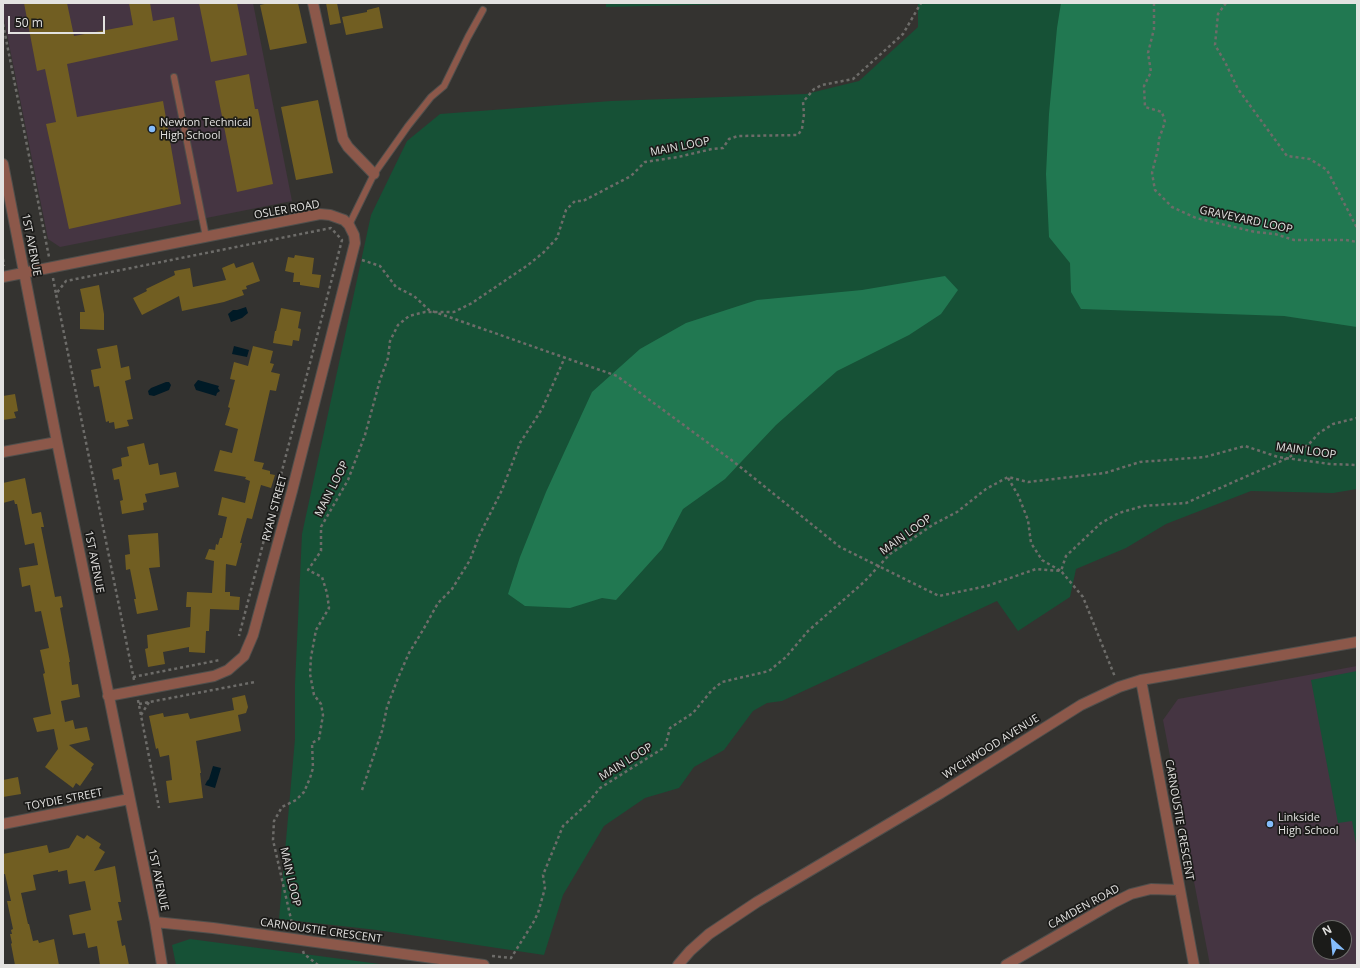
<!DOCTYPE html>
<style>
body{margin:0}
#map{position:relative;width:1360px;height:968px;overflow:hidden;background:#343330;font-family:"Open Sans",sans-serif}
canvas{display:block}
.frame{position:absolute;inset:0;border:4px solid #e3e2e0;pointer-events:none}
.north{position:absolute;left:1312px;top:920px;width:40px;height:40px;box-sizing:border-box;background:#1b1b19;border:1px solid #6b6b69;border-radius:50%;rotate:333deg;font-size:11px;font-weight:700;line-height:16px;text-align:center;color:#e3e2e0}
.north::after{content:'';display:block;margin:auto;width:14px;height:18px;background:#84bcfb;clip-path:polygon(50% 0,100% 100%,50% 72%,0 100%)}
.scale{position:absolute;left:8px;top:16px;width:97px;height:18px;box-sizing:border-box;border:2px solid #e3e2e0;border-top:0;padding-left:5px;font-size:12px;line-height:14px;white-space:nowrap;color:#e3e2e0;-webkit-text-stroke:3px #1b1b19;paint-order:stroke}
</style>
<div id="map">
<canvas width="1360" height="968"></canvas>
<div class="frame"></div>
<div class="north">N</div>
<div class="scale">50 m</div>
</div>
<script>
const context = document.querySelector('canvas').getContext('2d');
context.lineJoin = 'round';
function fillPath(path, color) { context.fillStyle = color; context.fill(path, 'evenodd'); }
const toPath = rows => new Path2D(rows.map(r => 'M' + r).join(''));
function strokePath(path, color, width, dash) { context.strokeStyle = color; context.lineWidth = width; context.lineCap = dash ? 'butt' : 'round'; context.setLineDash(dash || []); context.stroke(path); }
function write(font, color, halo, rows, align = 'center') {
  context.font = font + ' "Open Sans",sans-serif'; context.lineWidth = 3.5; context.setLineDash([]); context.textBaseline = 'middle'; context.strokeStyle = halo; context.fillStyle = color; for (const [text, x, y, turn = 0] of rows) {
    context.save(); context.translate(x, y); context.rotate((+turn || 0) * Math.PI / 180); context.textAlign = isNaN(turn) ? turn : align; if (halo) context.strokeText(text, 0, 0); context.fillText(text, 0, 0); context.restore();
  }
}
const education = toPath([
 [3,3,253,3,292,201,60,247,48,239,3,14],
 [1357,666,1357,965,1210,965,1163,720,1178,699],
 [1320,928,1344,928,1344,952,1320,952]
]);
const green = toPath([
 [606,3,778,3,606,7],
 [918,3,1357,3,1357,489,1333,493,1251,491,1166,524,1126,548,1076,569,1070,597,1018,631,997,601,782,701,767,703,753,711,724,750,694,767,679,788,645,798,604,826,563,895,544,955,377,930,279,919,295,739,295,684,302,534,371,215,407,141,440,114,611,101,806,94,859,81,918,27],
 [1357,671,1357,849,1352,821,1338,823,1311,680],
 [190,939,304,954,387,965,176,965,172,945]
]);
const forest = toPath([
 [1061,3,1356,3,1357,327,1284,316,1081,309,1071,292,1070,263,1049,237,1046,174,1049,114,1057,28],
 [945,276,958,290,941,314,909,335,837,371,776,425,725,479,683,509,662,549,616,600,602,598,570,608,525,606,508,594,520,557,546,492,592,392,640,349,686,323,757,300,862,290]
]);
const water = toPath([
 [246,307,248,313,242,318,231,322,228,314,233,310,237,310],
 [234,346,249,350,247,357,232,354],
 [198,380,219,386,218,388,220,391,217,393,216,396,196,390,194,385],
 [166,382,169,382,171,385,169,390,154,396,149,395,148,391,151,388],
 [213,766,221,768,215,788,205,785,207,781,209,779]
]);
const building = toPath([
 [24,3,67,3,74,36,133,25,129,3,150,3,153,21,174,17,178,40,67,64,77,117,163,101,181,204,69,229,46,124,56,122,45,69,37,71],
 [199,3,237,3,247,55,211,62],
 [269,3,298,3,307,43,270,50,260,5],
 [326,3,337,3,341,23,330,25],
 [379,7,383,28,346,35,342,17,367,12,367,10],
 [249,74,255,109,258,109,273,184,237,192,215,81],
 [318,100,333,173,296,180,281,107],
 [295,255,314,258,312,274,321,275,319,288,300,285,300,282,293,282,294,273,285,271,288,257,294,258],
 [253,262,260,281,246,286,247,289,242,290,244,295,224,302,182,311,179,296,142,315,133,298,147,291,146,289,175,275,174,271,190,268,193,287,226,280,222,268,234,263,236,268],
 [99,285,104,314,104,330,80,329,80,312,85,312,80,289],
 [281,308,301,312,298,328,301,329,299,341,293,340,292,346,273,343,275,331,276,331],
 [117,345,121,368,129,366,131,379,125,381,133,419,127,420,129,426,115,429,114,422,109,423,109,421,106,422,99,386,94,387,91,370,101,368,97,349],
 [253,346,273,351,270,363,274,364,271,372,280,374,276,391,270,390,254,461,264,463,262,469,270,471,270,474,275,475,271,488,261,485,252,519,247,518,240,543,242,543,236,566,226,564,225,592,230,592,230,596,240,597,239,610,210,609,209,631,206,631,205,653,189,652,189,647,163,652,165,664,148,667,145,649,148,648,147,635,190,627,191,607,186,607,187,592,212,593,214,561,205,559,209,549,215,550,216,544,218,545,220,538,222,538,227,517,218,515,222,497,245,503,250,481,245,479,246,477,214,471,220,450,232,453,238,429,225,425,230,408,228,407,235,380,230,379,234,362,248,366],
 [15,394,18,411,14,412,16,418,3,420,3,396],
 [144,443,149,465,158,463,160,475,176,472,179,487,145,494,147,502,143,503,144,510,122,514,120,501,123,500,119,479,114,480,112,469,122,466,121,458,129,456,127,447],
 [25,478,32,514,41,512,44,527,41,527,55,597,61,596,63,607,60,608,70,662,69,662,72,685,78,684,80,697,61,701,65,722,73,720,75,729,87,727,90,740,69,745,94,764,91,768,92,769,80,786,76,783,73,788,45,767,58,749,54,729,37,732,33,718,51,714,43,674,45,673,40,650,49,648,41,611,35,612,30,585,22,587,19,568,38,565,34,543,25,545,17,504,15,504,14,500,3,503,3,483],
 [158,533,160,567,149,568,158,610,137,614,134,599,136,599,130,569,126,570,125,555,130,554,128,535],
 [245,695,248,707,246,713,238,715,241,731,196,741,201,773,200,773,203,798,169,803,166,781,172,780,169,755,160,757,158,748,156,749,149,716,163,713,164,717,188,713,190,719,234,710,232,698],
 [18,777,21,794,3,797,3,780],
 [77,835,84,839,87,835,101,844,99,848,105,852,94,871,115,866,121,902,118,902,122,920,117,921,122,946,125,945,129,965,100,965,97,946,88,948,85,933,73,935,69,915,91,910,85,881,69,884,67,870,58,872,58,870,33,875,36,890,21,893,28,924,29,924,33,941,38,940,39,943,54,939,59,965,15,965,11,944,12,943,10,934,12,934,11,930,13,929,7,901,11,901,5,874,3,874,3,854,47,845,49,853,69,848]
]);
const path = toPath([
 [1154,3,1154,29,1148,53,1151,72,1144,86,1145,107,1162,112,1165,122,1159,139,1158,149,1152,173,1155,190,1172,207,1196,218,1255,232,1275,234,1294,240,1346,240,1357,242],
 [1226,3,1218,14,1215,45,1225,62,1238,89,1287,156,1310,159,1327,170,1357,228],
 [3,24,49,257],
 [3,259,4,266],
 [362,260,380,266,396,287,414,296,429,310,617,376,734,462,840,547,939,596,987,586,1036,569,1061,571,1083,597,1115,677],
 [53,278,56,294],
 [1008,478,1018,495,1028,520,1031,543,1042,560,1061,571,1066,556,1101,523,1119,513,1143,506,1186,503,1288,458,1309,444,1319,433,1333,424,1357,418],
 [133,677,220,660],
 [134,680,56,294,66,281,331,228,342,240,239,636],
 [138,700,159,808],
 [139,704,255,682],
 [141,715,149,702],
 [362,790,382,731,387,707,398,678,409,653,423,630,438,603,452,589,470,560,479,536,502,490,520,443,542,409,565,357],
 [293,928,273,840,274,821,282,807,296,800,304,792,310,778,313,768,312,743,319,739,323,715,321,704,314,695,310,674,311,657,316,630,329,608,327,593,322,577,308,570,321,551,321,527,348,480,365,435,380,380,388,358,390,341,398,325,409,316,425,312,454,312,472,303,528,265,544,252,557,238,566,210,575,201,583,201,631,176,645,162,678,157,712,149,723,148,729,139,738,136,798,135,802,129,804,114,803,102,814,89,822,85,853,79,903,34,921,3],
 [303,951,304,954,318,965],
 [492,956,511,958,533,923,538,913,545,888,543,875,563,826,587,804,600,788,665,747,670,728,693,713,712,690,722,682,769,671,786,657,808,631,864,582,890,554,934,524,957,512,986,489,1008,477,1028,482,1105,473,1140,462,1205,457,1245,446,1278,457,1330,464,1357,465]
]);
const lane = toPath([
 [174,77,206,237],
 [349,225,374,174,408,126,431,97,444,86,468,37,483,10]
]);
const street = toPath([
 [313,3,343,139,348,147,374,174],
 [3,164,57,442,155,922,162,965],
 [3,277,320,214,330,215,344,220,349,225,354,235,355,243,292,491,253,635,244,656,228,670,214,676,108,696],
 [3,452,57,442],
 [1141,680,1194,965],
 [3,824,129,799],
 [155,922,213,928,484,965],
 [678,965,690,951,709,934,757,902,941,793,1081,705,1119,687,1141,680,1357,642],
 [1006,965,1113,903,1131,894,1151,889,1180,890]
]);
const markers = [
 [152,129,4,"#84bcfb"],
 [1270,824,4,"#84bcfb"]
];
const poiNames = [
 ["Newton Technical",160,123],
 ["High School",160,136],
 ["Linkside",1278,818],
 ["High School",1278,831]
];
const streetNames = [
 ["MAIN LOOP",680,147,-11],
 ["OSLER ROAD",287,210,-10],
 ["GRAVEYARD LOOP",1246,220,12],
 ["1ST AVENUE",31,245,79],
 ["MAIN LOOP",1306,451,8],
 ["MAIN LOOP",332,489,-63],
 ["RYAN STREET",275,508,-75],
 ["MAIN LOOP",906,535,-36],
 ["1ST AVENUE",94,562,79],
 ["WYCHWOOD AVENUE",991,747,-32],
 ["MAIN LOOP",626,762,-32],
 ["TOYDIE STREET",64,800,-11],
 ["CARNOUSTIE CRESCENT",1179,820,80],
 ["MAIN LOOP",290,877,77],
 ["1ST AVENUE",158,880,78],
 ["CAMDEN ROAD",1084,907,-29],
 ["CARNOUSTIE CRESCENT",321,931,8]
];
fillPath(education, '#453542');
fillPath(green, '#165136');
fillPath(forest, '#217851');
fillPath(water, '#001a26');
fillPath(building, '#715e22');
strokePath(lane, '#504f4c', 8);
strokePath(street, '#504f4c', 12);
strokePath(path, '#6d6c69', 2.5, [3, 3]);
strokePath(lane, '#8c584a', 6);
strokePath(street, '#8c584a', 10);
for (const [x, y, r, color] of markers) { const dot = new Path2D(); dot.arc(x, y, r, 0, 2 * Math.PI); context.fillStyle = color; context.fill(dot); strokePath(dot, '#1b1b19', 1.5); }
write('11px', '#e3e2e0', '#1b1b19', poiNames, 'left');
write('11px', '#e3e2e0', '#1b1b19', streetNames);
</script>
